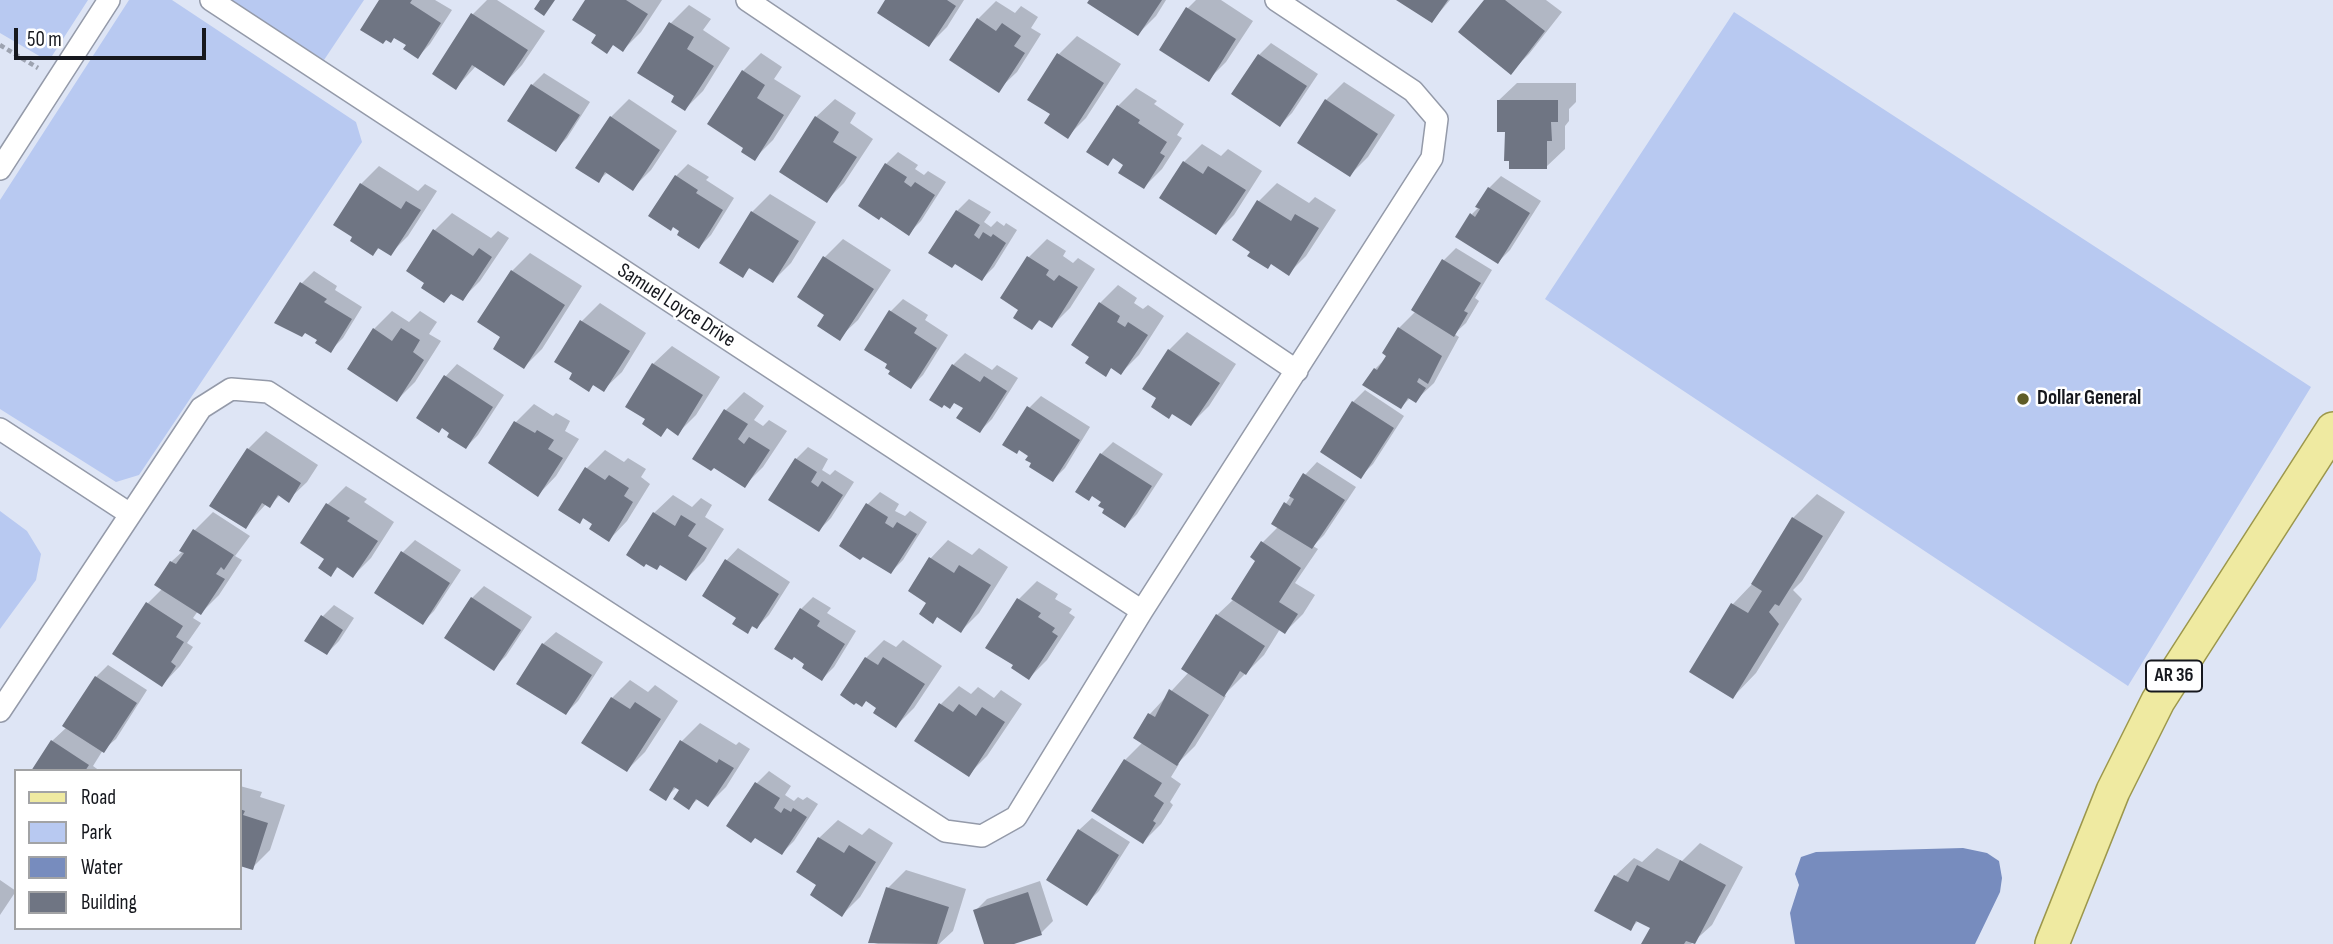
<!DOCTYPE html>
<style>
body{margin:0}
#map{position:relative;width:2333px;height:944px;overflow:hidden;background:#dee5f5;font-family:"Sofia Sans Condensed",sans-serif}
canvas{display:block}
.legend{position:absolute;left:14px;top:769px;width:228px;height:161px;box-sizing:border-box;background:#fff;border:2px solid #a2a3a5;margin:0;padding:9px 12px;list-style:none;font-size:21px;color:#16181e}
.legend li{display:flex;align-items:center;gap:14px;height:35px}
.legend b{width:35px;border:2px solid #a2a3a5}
.scale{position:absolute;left:14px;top:28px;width:192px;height:32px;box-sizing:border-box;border:4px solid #16181e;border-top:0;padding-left:9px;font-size:21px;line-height:24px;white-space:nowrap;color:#16181e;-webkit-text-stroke:5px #fff;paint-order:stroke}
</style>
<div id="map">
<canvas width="2333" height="944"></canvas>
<ul class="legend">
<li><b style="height:9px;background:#efeaa1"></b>Road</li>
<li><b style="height:19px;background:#b8c9f1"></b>Park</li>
<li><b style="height:19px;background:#778cbe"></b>Water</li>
<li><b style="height:19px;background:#6f7583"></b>Building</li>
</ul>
<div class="scale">50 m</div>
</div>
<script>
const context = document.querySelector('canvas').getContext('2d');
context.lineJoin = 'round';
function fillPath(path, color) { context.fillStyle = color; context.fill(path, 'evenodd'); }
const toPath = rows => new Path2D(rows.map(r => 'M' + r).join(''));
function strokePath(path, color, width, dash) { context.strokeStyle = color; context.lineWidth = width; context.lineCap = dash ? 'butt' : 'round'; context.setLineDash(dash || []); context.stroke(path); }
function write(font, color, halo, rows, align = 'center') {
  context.font = font + ' "Sofia Sans Condensed",sans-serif'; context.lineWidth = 5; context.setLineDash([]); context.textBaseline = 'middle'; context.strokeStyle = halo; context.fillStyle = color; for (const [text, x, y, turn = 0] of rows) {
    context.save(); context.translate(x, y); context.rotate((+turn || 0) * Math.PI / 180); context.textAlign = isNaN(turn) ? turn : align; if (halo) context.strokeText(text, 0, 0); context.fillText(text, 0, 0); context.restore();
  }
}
const green = toPath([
 [0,0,88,0,52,56,41,57,0,33],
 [129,0,172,0,356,122,362,142,139,475,116,482,0,409,0,200],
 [230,0,364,0,324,60],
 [1734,12,2311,387,2128,686,1545,299],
 [0,511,27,531,41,554,36,580,0,629]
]);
const water = toPath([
 [1963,848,1987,853,1999,861,2002,878,2000,892,1975,944,1795,944,1790,913,1799,885,1795,874,1801,857,1816,852]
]);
const shadow = toPath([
 [381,0,435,0,452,10,430,44,418,57],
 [487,0,497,0,545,31,522,65,504,84,476,66,456,88,434,74,473,14],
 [587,0,662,0,641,32,623,50],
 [888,0,964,0,947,27,929,45],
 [1091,0,1166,0,1156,16,1138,34],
 [1196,0,1221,0,1253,21,1226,62,1208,80,1161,49,1188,8],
 [1399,0,1450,0,1432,21],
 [1486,0,1546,0,1562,12,1529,54,1511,72],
 [996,1,1015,13,1021,6,1038,17,1031,28,1041,34,1017,72,998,90,978,19],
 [689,5,711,19,703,30,730,48,703,91,685,109,676,96,639,72,671,23],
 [1077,36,1121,64,1086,118,1068,136,1052,114,1030,99,1059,54],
 [1271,43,1318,74,1292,113,1280,125,1259,55],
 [761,53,782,67,774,79,801,96,773,140,755,158,743,71],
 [544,73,590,102,567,138,555,150,532,85],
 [1344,82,1395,115,1368,157,1350,175,1326,100],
 [1517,83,1576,83,1576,102,1569,109,1569,121,1565,126,1565,149,1546,167,1498,101],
 [1136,88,1157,101,1154,104,1184,124,1177,135,1182,138,1162,169,1144,187,1126,164,1115,157,1107,164,1088,152,1118,106],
 [629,99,677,131,651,170,633,188,608,172,598,181,611,117],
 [835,99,856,113,850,123,873,139,844,183,826,201,816,117],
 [1202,144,1221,156,1228,149,1262,171,1234,215,1216,233,1184,162],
 [898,152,918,165,915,169,924,175,928,171,946,182,921,221,909,233,886,164],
 [688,164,709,177,706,180,734,198,711,235,699,247,681,231,676,176],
 [379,166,418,191,425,184,437,191,408,236,390,254,380,247,373,254,361,184],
 [1501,176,1541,201,1510,250,1498,262,1472,214,1479,207,1489,188],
 [1277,183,1309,203,1315,197,1336,210,1306,256,1288,274,1234,240,1259,201],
 [770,194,816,222,791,263,773,281,751,267,742,275,752,212],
 [969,199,991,212,984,222,991,227,997,221,1004,226,1006,223,1017,230,994,267,982,279,955,262,930,252,957,211],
 [452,213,491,238,498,231,509,238,480,281,462,299,452,293,444,301,426,283,434,231],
 [843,239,891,270,858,320,839,338,826,314,799,297,825,257],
 [1047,239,1066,251,1063,256,1073,263,1078,258,1095,269,1070,308,1052,326,1041,319,1032,328,1021,310,1002,298,1029,257],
 [1456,248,1492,270,1475,298,1479,301,1466,323,1454,334,1459,337,1434,383,1415,401,1410,398,1401,407,1375,369,1389,355,1399,328,1416,311,1413,309,1444,260],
 [530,253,582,286,542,349,524,367,502,336,479,321,512,271],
 [314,271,337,286,335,290,362,307,343,338,331,350,306,331,277,323,302,283],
 [1118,285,1137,298,1134,303,1143,309,1148,305,1164,316,1139,355,1121,373,1112,367,1105,374,1091,357,1100,303],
 [903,299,928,315,925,320,948,335,923,375,911,387,892,370,889,364,866,349,891,311],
 [600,303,646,333,622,372,603,390,594,384,589,390,574,373,582,321],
 [392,311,409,322,420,311,437,322,429,334,441,341,415,382,397,400,374,329],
 [1187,332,1236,364,1209,406,1191,424,1159,398,1169,350],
 [672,346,720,377,696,415,678,433,668,427,661,435,647,419,653,364],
 [965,353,992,370,997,365,1018,378,992,419,980,431,965,407,953,365],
 [457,364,504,395,478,435,466,447,452,432,445,377],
 [1365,390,1404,416,1373,464,1361,476,1353,402],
 [744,392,764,406,754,420,763,426,769,420,787,431,763,467,745,485,726,410],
 [1041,396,1090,427,1065,468,1053,480,1030,455,1029,408],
 [534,404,553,416,556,413,570,421,565,431,579,439,556,476,538,495,491,462,516,422],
 [266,431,318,465,307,482,288,500,280,495,269,506,266,504,245,527,248,449],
 [1113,442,1163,474,1137,514,1125,526,1106,509,1103,501,1093,495,1078,491,1101,454],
 [808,447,828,459,822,470,830,475,835,470,854,482,831,518,819,530,770,500,796,459],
 [605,450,624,462,628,458,646,469,641,477,650,484,627,521,609,540,594,524,585,517,579,522,560,510,587,468],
 [1317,462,1356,487,1324,535,1313,546,1318,549,1295,583,1315,595,1303,614,1285,632,1280,629,1264,655,1224,695,1226,696,1195,746,1177,764,1179,764,1171,777,1181,784,1170,802,1173,805,1161,824,1143,842,1125,760,1143,742,1135,737,1150,714,1189,672,1217,615,1234,599,1258,560,1262,543,1278,527,1273,523,1305,475],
 [346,486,367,499,364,502,394,522,371,558,353,576,339,566,331,575,326,558,302,543,328,504],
 [880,492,899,504,895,511,905,516,910,511,927,522,903,560,891,572,863,555,841,546,868,504],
 [1817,494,1845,512,1802,581,1793,590,1802,599,1756,673,1733,697,1691,671,1733,604,1754,582,1793,518],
 [673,495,692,507,701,498,712,505,705,517,724,529,704,561,686,579,654,513],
 [213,512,250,536,235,556,242,560,219,595,201,613,198,611,193,618,201,623,187,643,193,647,180,666,162,685,114,653,148,603,163,588,157,584,171,562,183,551,195,530],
 [415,540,461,570,434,611,422,623,403,552],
 [948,540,972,555,979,548,1008,567,979,613,961,631,938,616,933,622,928,602,930,559],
 [738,548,790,582,769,615,757,627,754,625,748,631,738,617,726,561],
 [1037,581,1058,594,1055,599,1072,609,1069,613,1075,617,1047,660,1029,678,1015,665,988,647,1019,599],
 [484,586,532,617,506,656,494,668,472,598],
 [813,597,831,608,827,613,856,631,834,667,822,679,794,655,801,609],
 [334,605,354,618,339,641,327,653,322,617],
 [556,632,603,662,578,701,566,713,543,644],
 [884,640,896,647,903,640,942,666,914,708,896,726,879,707,867,699,866,658],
 [108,665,147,690,116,739,103,750,93,766,100,771,33,771,52,741,67,727,96,677],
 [630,680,648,692,655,685,678,701,645,752,627,770,583,742,612,698],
 [959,686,971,694,978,687,994,698,1001,690,1022,704,987,756,969,774,941,704],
 [700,723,736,745,739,742,750,749,726,787,708,805,698,799,689,807,681,789,677,787,665,798,651,789,682,741],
 [769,771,791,786,785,795,794,801,798,797,803,800,807,797,818,804,794,841,782,853,756,836,729,826,757,783],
 [240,786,262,792,260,797,285,805,270,850,252,868,240,864],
 [1092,818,1130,842,1099,891,1087,903,1049,879,1079,830],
 [838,820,862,835,869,828,893,843,860,897,842,915,819,884,819,838],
 [1700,843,1743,867,1712,925,1691,944,1643,944,1652,928,1639,920,1630,929,1615,876,1634,858,1642,862,1657,848,1682,861],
 [906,870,966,889,953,931,939,944,878,944,870,942,888,888],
 [0,880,16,891,0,915],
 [1040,881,1053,921,1041,933,1008,944,986,944,975,911,987,899]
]);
const building = toPath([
 [379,0,412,0,410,3,441,23,418,59,403,49,406,45,394,38,391,43,386,40,383,44,360,30],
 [540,0,555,0,544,16,534,9],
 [585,0,626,0,648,14,623,52,613,45,607,54,591,43,596,35,572,20],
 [885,0,947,0,956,6,929,47,877,13],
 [1089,0,1162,0,1138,36,1087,3],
 [1396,0,1448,0,1432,23],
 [1484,0,1505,0,1545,31,1511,75,1458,32],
 [1186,7,1236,39,1209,82,1159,50],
 [471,13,528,50,504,86,472,65,456,90,432,74],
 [977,18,996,31,1002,23,1021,36,1014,46,1025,53,999,93,949,60],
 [669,22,694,37,687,49,714,66,685,111,671,102,674,96,637,73],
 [1057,53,1104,83,1068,139,1044,123,1050,114,1027,100],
 [1258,54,1307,86,1280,127,1231,94],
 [742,70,765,85,757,98,784,115,755,161,741,152,743,148,707,124],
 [531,84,580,115,556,152,507,121],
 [1325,99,1378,134,1350,177,1297,143],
 [1497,100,1558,100,1558,122,1551,122,1552,141,1547,141,1547,169,1509,169,1509,161,1504,161,1505,132,1497,132],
 [1117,105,1140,120,1138,123,1167,142,1160,153,1165,156,1144,189,1118,173,1123,165,1113,158,1108,166,1086,152],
 [610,116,660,150,633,191,605,172,599,183,575,168],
 [815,116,839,132,833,142,857,157,827,203,779,172],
 [1183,161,1203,174,1208,166,1246,190,1216,235,1159,198],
 [885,163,907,177,904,182,911,187,915,182,935,195,909,236,881,217,879,220,858,206],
 [675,175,698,190,696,193,723,210,699,249,677,235,679,231,673,227,671,231,648,216],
 [360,183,401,209,406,201,421,210,391,256,378,248,373,256,350,241,352,237,333,225],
 [1488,187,1530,213,1498,264,1455,237,1470,213,1475,217,1480,209,1475,207],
 [1257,200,1291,221,1295,214,1319,228,1289,276,1271,264,1268,269,1247,256,1250,252,1232,240],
 [956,210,980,225,974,235,979,239,983,232,991,237,993,234,1006,243,982,281,955,264,952,268,928,253],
 [751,211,799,241,773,283,749,268,743,278,719,263],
 [433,229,473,256,479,248,492,257,463,301,451,294,444,303,421,288,424,283,406,271],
 [823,256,874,289,840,341,817,326,824,315,797,297],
 [1027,256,1049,270,1046,275,1054,281,1059,275,1078,287,1052,328,1039,320,1032,330,1013,318,1018,310,1000,298],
 [1442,259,1481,283,1464,311,1468,313,1454,337,1411,310],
 [511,270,565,305,524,369,493,349,500,337,477,322],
 [300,282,327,299,324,302,352,319,331,353,315,343,317,340,305,333,302,337,274,323],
 [1099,302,1120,316,1117,322,1125,327,1128,322,1148,335,1121,375,1111,368,1106,377,1085,363,1089,357,1071,345],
 [889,310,917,328,914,333,937,348,911,389,888,374,890,371,885,368,887,364,864,350],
 [580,320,630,351,604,392,593,385,589,392,569,379,572,373,554,362],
 [1398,327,1442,356,1428,384,1419,378,1417,382,1426,388,1416,403,1408,398,1401,409,1362,385,1374,368,1377,370,1386,356,1382,353],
 [373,328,392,341,401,328,420,340,413,352,424,360,397,402,347,369],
 [1168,349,1220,383,1191,426,1172,414,1169,419,1151,407,1156,398,1142,389],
 [652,363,703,395,678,436,667,428,661,437,642,424,645,419,625,407],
 [952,364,980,382,984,376,1007,391,980,433,956,418,963,408,954,403,950,409,944,405,942,408,929,400],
 [444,375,493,407,466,449,447,437,449,433,442,428,439,433,416,418],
 [1352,401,1394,428,1361,479,1320,452],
 [1027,406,1080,440,1053,482,1029,467,1031,463,1025,460,1028,456,1019,450,1017,454,1002,445],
 [724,409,748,424,738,439,744,444,749,437,770,450,745,488,714,468,711,471,692,459],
 [514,421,535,433,537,430,554,440,548,449,563,458,538,497,488,463],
 [247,448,301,483,289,503,278,495,270,508,262,503,246,529,209,506],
 [1100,453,1152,486,1125,528,1102,513,1104,509,1098,506,1101,502,1092,496,1089,501,1075,492],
 [795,458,817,472,811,482,818,487,822,481,843,495,819,532,768,500],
 [585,467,605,480,609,475,629,488,624,496,633,502,609,542,589,529,592,524,583,518,580,524,558,510],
 [1303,473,1345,500,1312,549,1271,524,1284,502,1290,506,1294,499,1289,496],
 [326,503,350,518,347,521,378,541,353,578,337,567,331,577,318,568,324,559,300,543],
 [866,503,888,517,885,523,893,528,897,522,917,534,891,574,863,557,860,560,839,546],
 [653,512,675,526,681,515,696,524,688,536,707,548,686,581,660,565,657,570,646,564,644,567,626,555],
 [1792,517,1823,536,1779,606,1775,604,1769,612,1779,624,1733,699,1689,672,1731,603,1748,613,1762,591,1751,584],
 [193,529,234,555,224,570,221,567,216,574,225,579,201,615,154,585,170,561,176,564,184,553,179,551],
 [1261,541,1301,568,1279,602,1298,614,1285,634,1231,599,1255,561,1250,557],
 [401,551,450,583,423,625,374,593],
 [929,557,954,573,959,565,991,585,961,633,937,617,933,624,919,614,926,603,908,591],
 [725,559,779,594,757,629,752,626,748,634,732,624,736,618,702,596],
 [471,597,521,630,494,671,444,638],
 [1017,598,1041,613,1038,617,1055,628,1052,632,1058,636,1029,680,1011,668,1013,665,985,648],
 [146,602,183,626,176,637,184,642,171,662,176,666,162,687,112,654],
 [800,608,820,621,817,626,845,644,822,681,802,668,804,664,794,657,792,660,774,649],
 [1216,614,1265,646,1246,675,1240,671,1224,697,1181,669],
 [321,615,343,630,327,655,304,641],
 [542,643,592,675,566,715,516,684],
 [865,657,878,665,883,657,925,684,896,728,873,713,876,708,866,701,862,707,856,703,854,705,840,695],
 [95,676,137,703,104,753,62,726],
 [1169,689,1209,715,1177,766,1133,738,1148,713,1155,717],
 [611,697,630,709,635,702,661,719,627,772,581,743],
 [939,703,953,712,959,704,976,716,982,707,1005,722,969,777,914,741],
 [51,740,89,765,85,771,31,771],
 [680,740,717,763,719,759,734,768,708,807,696,799,689,810,673,799,679,790,674,787,666,801,649,790],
 [1124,759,1162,783,1154,796,1164,803,1153,821,1156,823,1143,844,1091,811],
 [755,782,780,798,774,808,781,813,784,808,791,812,793,808,807,817,782,855,755,838,751,843,726,826],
 [240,809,245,811,243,815,268,823,253,870,240,866],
 [1078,829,1119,855,1087,906,1046,880],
 [818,837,844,853,849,845,876,862,842,917,810,895,816,885,796,872],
 [1680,860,1726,885,1695,944,1686,941,1684,944,1641,944,1650,928,1636,921,1631,931,1594,911,1614,875,1628,882,1637,865,1669,881],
 [886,887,949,907,937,944,868,943],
 [1028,892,1042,935,1014,944,984,944,973,910]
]);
const path = toPath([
 [0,45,38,68]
]);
const minor = toPath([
 [211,0,1142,611],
 [747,0,1297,371],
 [0,169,109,0],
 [0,429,130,514],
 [0,711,201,408,231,389,268,392,945,831,982,836,1016,817,1142,611,1432,158,1437,119,1413,91,1276,0]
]);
const primary = toPath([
 [2052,944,2113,791,2158,701,2333,429]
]);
const markers = [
 [2023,399,7,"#5f5c28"]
];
const shields = [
 [2174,676,56]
];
const shieldNames = [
 ["AR 36",2174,676]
];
const streetNames = [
 ["Samuel Loyce Drive",676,306,33]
];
const poiNames = [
 ["Dollar General",2037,399]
];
fillPath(green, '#b8c9f1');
fillPath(water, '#778cbe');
fillPath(shadow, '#0003');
fillPath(building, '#6f7583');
strokePath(minor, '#949aa9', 24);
strokePath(primary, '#9c974b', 36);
strokePath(path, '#9da3b0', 4.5, [5, 3.5]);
strokePath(minor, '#fff', 21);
strokePath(primary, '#efeaa1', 33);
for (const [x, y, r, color] of markers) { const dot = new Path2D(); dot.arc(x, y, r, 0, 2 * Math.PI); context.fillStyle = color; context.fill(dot); strokePath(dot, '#fff', 2.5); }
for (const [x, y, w] of shields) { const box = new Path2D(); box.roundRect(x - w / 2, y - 15.5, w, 31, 5); context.fillStyle = '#fff'; context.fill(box); strokePath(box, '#16181e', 2); }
write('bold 19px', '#16181e', null, shieldNames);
write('21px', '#16181e', '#fff', streetNames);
write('bold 21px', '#16181e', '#fff', poiNames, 'left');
</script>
